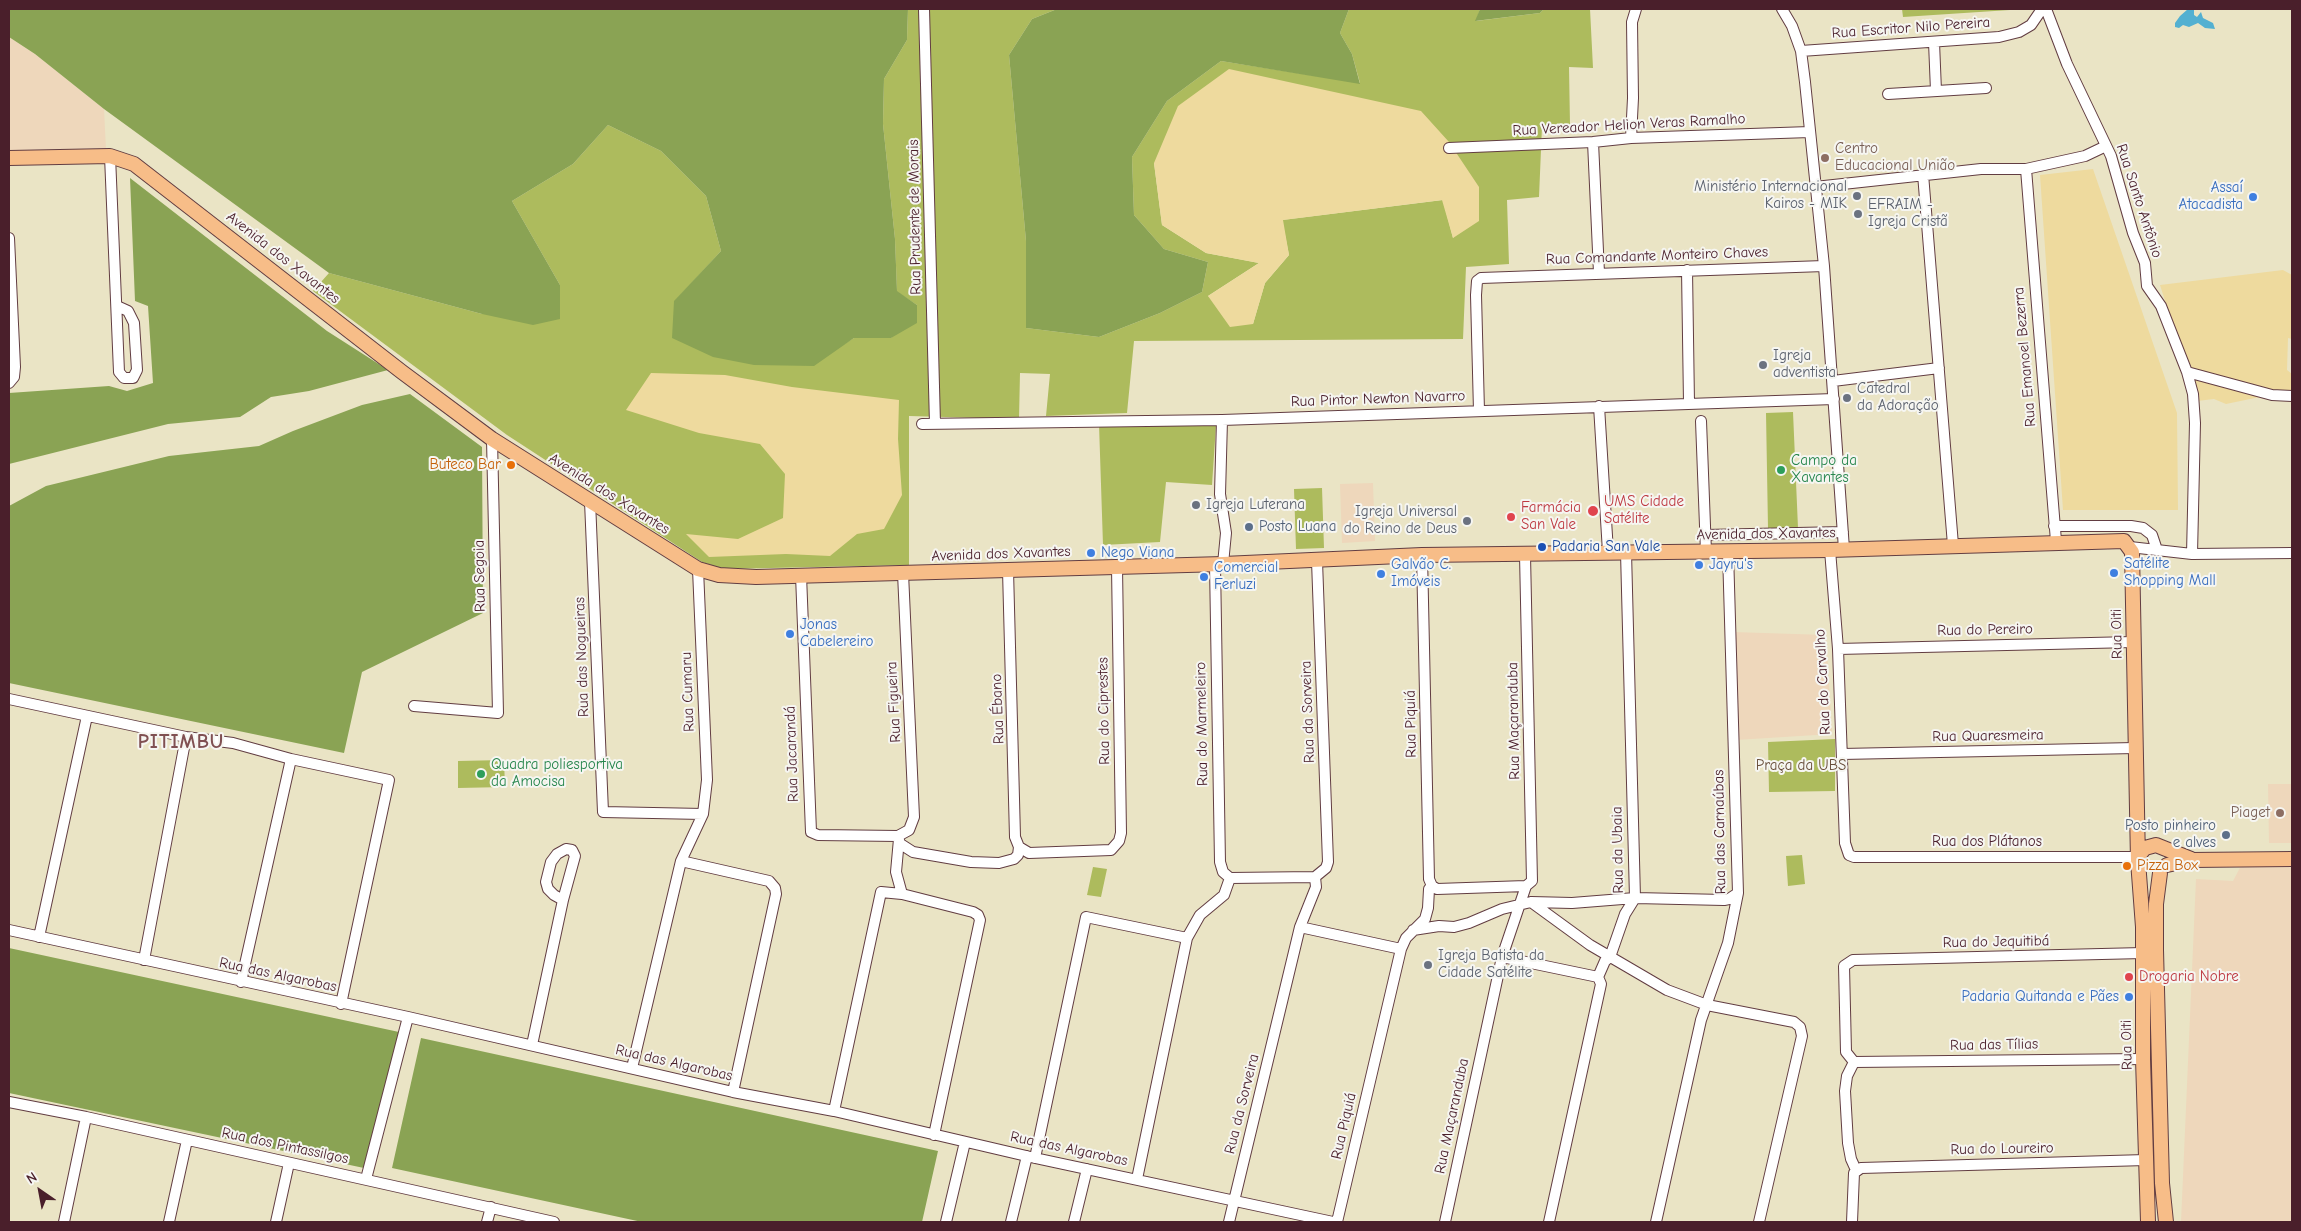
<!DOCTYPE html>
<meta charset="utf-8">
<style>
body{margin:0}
#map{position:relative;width:2301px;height:1231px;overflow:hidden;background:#eae4c5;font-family:"Comic Neue",sans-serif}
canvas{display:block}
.frame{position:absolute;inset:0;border:10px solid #4a1f2b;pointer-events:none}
.north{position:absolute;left:15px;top:1166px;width:50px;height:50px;-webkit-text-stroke:4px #f6f6f2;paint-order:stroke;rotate:327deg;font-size:14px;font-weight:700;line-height:20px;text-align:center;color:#4a1f2b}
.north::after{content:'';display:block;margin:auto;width:18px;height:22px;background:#4a1f2b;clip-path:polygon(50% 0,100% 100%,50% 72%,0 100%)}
</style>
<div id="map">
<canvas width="2301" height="1231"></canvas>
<div class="frame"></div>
<div class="north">N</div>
</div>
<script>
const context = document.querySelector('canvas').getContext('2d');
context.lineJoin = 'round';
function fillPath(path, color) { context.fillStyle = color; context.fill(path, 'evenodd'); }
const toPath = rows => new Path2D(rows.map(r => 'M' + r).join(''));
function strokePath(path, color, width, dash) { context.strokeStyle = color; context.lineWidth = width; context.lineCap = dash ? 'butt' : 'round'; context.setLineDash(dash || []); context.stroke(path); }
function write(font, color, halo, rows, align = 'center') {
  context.font = font + ' "Comic Neue",sans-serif'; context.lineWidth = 4; context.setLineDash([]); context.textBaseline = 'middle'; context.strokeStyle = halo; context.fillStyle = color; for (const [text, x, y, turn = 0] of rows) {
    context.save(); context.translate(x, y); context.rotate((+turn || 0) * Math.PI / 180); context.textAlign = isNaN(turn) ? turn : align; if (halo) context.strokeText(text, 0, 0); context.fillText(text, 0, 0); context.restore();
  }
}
const built = toPath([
 [9,37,35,54,104,109,106,150,9,150],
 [1373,483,1375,541,1342,543,1340,484],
 [1733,632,1826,635,1832,734,1736,740],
 [2268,784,2292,784,2292,843,2269,843],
 [2243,862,2292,863,2292,1222,2181,1222,2196,879,2233,881]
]);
const green = toPath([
 [908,9,1057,9,1032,19,1009,55,1026,241,1026,328,1099,337,1160,313,1202,292,1208,262,1164,249,1134,215,1132,157,1167,101,1221,61,1360,83,1352,54,1340,33,1349,9,1480,9,1476,21,1540,13,1544,9,1590,9,1593,68,1569,67,1570,125,1542,126,1539,197,1507,200,1509,264,1466,267,1463,339,1134,341,1127,413,1046,416,1050,374,1020,373,1019,419,909,416,909,565,724,569,702,562,507,435,313,291,329,273,482,314,560,285,512,201,573,164,608,125,661,151,706,196,721,251,675,301,836,349,854,338,891,338,917,305,897,292,895,239,883,124,884,79,907,40],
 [1154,163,1479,187,1453,238,1443,200,1282,220,1289,255,1265,283,1253,324,1208,296,1259,263,1206,253,1162,225],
 [1902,9,2025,9,1903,17],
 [1793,412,1798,528,1768,528,1766,413],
 [1099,424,1216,425,1212,485,1166,482,1160,542,1103,545],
 [1322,488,1324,548,1296,549,1294,489],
 [1835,739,1835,791,1769,792,1768,742],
 [504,760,505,787,458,788,458,761],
 [1802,855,1805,884,1788,886,1786,856],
 [1093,867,1107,869,1101,897,1087,895]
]);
const forest = toPath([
 [9,9,908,9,907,40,884,79,883,124,895,239,897,291,917,305,917,323,891,338,854,338,814,366,754,365,713,357,672,338,674,301,721,251,706,196,661,151,608,125,573,164,512,201,560,285,560,319,533,325,482,314,329,273,104,109,35,54,9,37],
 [1057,9,1349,9,1340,33,1352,54,1360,84,1221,61,1167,101,1132,157,1134,215,1164,249,1208,262,1202,292,1160,313,1099,337,1026,328,1026,241,1009,55,1032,19],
 [1480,9,1544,9,1540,13,1475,21],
 [130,178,327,331,388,370,309,391,271,397,240,417,168,424,9,464,9,393,109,386,127,391,153,383,148,306,135,301],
 [410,394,482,447,483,613,362,672,344,753,9,683,9,506,46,486,169,456,259,446,293,431,362,405],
 [9,948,399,1032,364,1168,9,1093],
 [421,1038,938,1151,922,1222,642,1222,392,1168]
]);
const sand = toPath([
 [1229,69,1421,111,1449,142,1479,187,1479,221,1453,238,1442,200,1283,220,1289,255,1265,283,1253,324,1230,327,1208,296,1259,263,1206,253,1162,225,1154,163,1178,106],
 [2093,169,2177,413,2178,510,2063,510,2040,175],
 [2283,270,2292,275,2292,339,2288,338,2287,370,2292,374,2292,397,2279,393,2226,404,2214,399,2197,401,2160,285],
 [651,373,725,375,792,387,899,400,898,439,902,495,884,529,857,534,830,556,786,554,709,557,686,534,738,539,783,518,785,474,760,444,699,433,626,410]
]);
const water = toPath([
 [2188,9,2201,9,2194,10,2194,15,2197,17,2201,12,2203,18,2213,23,2215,29,2205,28,2198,23,2189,27,2183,25,2179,28,2175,27,2175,23,2180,16]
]);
const minor = toPath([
 [924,9,935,424],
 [1782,9,1792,26,1801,51,1805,82,1824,266,1844,549],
 [2046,9,2067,64,2111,156,2133,233,2145,263,2147,286,2161,306,2187,372,2193,394,2195,423,2192,554],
 [1934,42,1936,91],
 [1801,51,1999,37,2019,32,2031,25,2042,9],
 [1888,94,1986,88],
 [1631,138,1633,98,1632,22,1636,9],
 [1593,142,1599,273],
 [1449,148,1593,142,1631,138,1810,132],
 [110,156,119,372,124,378,133,378,137,370,134,323,128,311,117,306],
 [2026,169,2056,541],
 [1923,174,1953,545],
 [1815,187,1981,169,2026,169,2085,156,2106,146],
 [9,238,15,367,14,377,9,383],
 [1687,270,1689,403],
 [2187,372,2272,395,2292,396],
 [1833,381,1939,368],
 [1599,406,1608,552],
 [1479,411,1476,295,1477,281,1481,278,1824,266],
 [1222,420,1220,494,1226,533,1223,564],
 [1701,421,1706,552],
 [922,424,1222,420,1834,399],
 [590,501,603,812,703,814],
 [2054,526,2131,526,2143,528,2152,535,2157,550],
 [1705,535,1843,532],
 [2130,547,2192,554,2292,553],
 [1830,550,1838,649,1845,843,1849,855,1854,857,2138,857],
 [1422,555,1429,879,1432,886,1437,889,1526,886,1532,881,1525,555],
 [1215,565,1220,862,1223,872,1230,878],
 [1008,570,1015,837,1019,847,1029,853,1111,850,1119,841,1121,833,1117,567],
 [801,575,811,832,818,835,898,836,909,830,914,817,903,573],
 [1838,649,2133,642],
 [9,699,186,737,233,743,291,759,389,780,341,1004],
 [414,706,498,713,492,439],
 [1842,754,2135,748],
 [899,839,896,872,902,894],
 [899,843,913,852,971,862,999,863,1014,859,1018,855,1019,847],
 [681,861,769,881,775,888,776,894,733,1092],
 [1230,878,1315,877,1326,868,1328,862,1317,561],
 [1531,902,1590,945,1667,990,1707,1005,1794,1022,1800,1027,1802,1036,1759,1222],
 [1300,927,1401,949],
 [9,930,408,1017,733,1092,834,1111,1035,1158,1333,1222],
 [1413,930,1439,926,1454,927,1469,923,1502,909,1531,902,1572,903,1635,898,1724,900,1729,899,1738,893],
 [39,937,87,716],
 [1502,957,1598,977],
 [144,960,186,737],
 [241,982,291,759],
 [532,1045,563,900,575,856,572,850,566,849,557,854,551,862,546,882,548,889,554,895,563,900],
 [2143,1059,1854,1062,1846,1052,1844,966,1853,960,2143,953],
 [1854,1062,1847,1076,1845,1091,1848,1143,1851,1159,1856,1170],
 [632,1068,681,861,703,814,707,780,698,569],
 [9,1102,86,1117,554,1222],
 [834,1111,881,892,902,894,973,912,978,915,980,920,934,1135],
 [1035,1158,1086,917,1187,938],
 [366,1179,408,1017],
 [1137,1179,1187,938,1200,915,1224,895,1230,878],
 [64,1222,86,1117],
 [169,1222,187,1140],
 [276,1222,289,1163],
 [487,1222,491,1207],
 [946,1222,965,1142],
 [1011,1222,1027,1156],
 [1074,1222,1087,1169],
 [1229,1222,1300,927,1316,887,1315,877],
 [1337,1222,1401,949,1406,938,1425,919,1428,908,1429,889,1432,886],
 [1445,1222,1502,957,1526,886],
 [1549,1222,1601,984,1598,977,1605,961,1610,957,1625,914,1635,898,1626,552],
 [1656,1222,1701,1020,1728,943,1738,893,1728,552],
 [1852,1222,1854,1173,1861,1168,2146,1160]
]);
const major = toPath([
 [9,158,110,156,134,164,402,372,492,439,698,569,719,575,756,577,1223,564,1422,555,1830,550,2124,541,2132,552,2138,861,2143,927,2143,1059,2148,1222],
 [2139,855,2145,848,2156,845,2191,859],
 [2167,865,2191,860,2292,859],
 [2160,873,2156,904,2156,950,2162,1183,2166,1222]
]);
const markers = [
 [1825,158,5,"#8d6e63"],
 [1857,196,5,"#6b7280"],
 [2253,197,5,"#3f7fe0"],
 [1858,214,5,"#6b7280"],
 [1763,365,5,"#6b7280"],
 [1847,398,5,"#6b7280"],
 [511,465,5,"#e8710a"],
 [1781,470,5,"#2e9e5b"],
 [1196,505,5,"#6b7280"],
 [1593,511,6,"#e0444e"],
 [1511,517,5,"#e0444e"],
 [1467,521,5,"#6b7280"],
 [1249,527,5,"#5c6f8a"],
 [1542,547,5,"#1a4fb4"],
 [1091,553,5,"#3f7fe0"],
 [1699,565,5,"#3f7fe0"],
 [2114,573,5,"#3f7fe0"],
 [1381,574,5,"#3f7fe0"],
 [1204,577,5,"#3f7fe0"],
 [790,634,5,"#3f7fe0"],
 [481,774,5,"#2e9e5b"],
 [2280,813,5,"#8d6e63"],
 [2226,835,5,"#5c6f8a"],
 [2127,866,5,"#e8710a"],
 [1428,965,5,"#6b7280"],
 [2129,977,5,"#e0444e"],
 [2129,997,5,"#3f7fe0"]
];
const streetNames = [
 ["Rua Escritor Nilo Pereira",1911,28,-4],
 ["Rua Vereador Helion Veras Ramalho",1629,125,-3],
 ["Rua Santo Antônio",2139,201,72],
 ["Rua Prudente de Morais",915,217,-91],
 ["Rua Comandante Monteiro Chaves",1657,256,-2],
 ["Avenida dos Xavantes",283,258,38],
 ["Rua Emanoel Bezerra",2025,357,-95],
 ["Rua Pintor Newton Navarro",1378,399,-2],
 ["Avenida dos Xavantes",609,494,32],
 ["Avenida dos Xavantes",1766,534,-1],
 ["Avenida dos Xavantes",1001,554,-2],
 ["Rua Segoia",480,576,-91],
 ["Rua do Pereiro",1985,630,-1],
 ["Rua Oiti",2117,634,-91],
 ["Rua das Nogueiras",582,657,-92],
 ["Rua do Carvalho",1823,682,-93],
 ["Rua Cumaru",688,692,-92],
 ["Rua Figueira",894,702,-93],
 ["Rua Ébano",998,709,-92],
 ["Rua do Ciprestes",1104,711,-91],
 ["Rua da Sorveira",1308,712,-92],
 ["Rua Maçaranduba",1514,721,-91],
 ["Rua do Marmeleiro",1202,724,-91],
 ["Rua Piquiá",1411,724,-91],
 ["Rua Quaresmeira",1988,736,-1],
 ["Rua Jacarandá",792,754,-92],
 ["Rua das Carnaúbas",1720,832,-91],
 ["Rua dos Plátanos",1987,842],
 ["Rua da Ubaia",1618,850,-91],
 ["Rua do Jequitibá",1996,942,-1],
 ["Rua das Algarobas",278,975,12],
 ["Rua das Tílias",1994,1045,-1],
 ["Rua Oiti",2127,1045,-91],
 ["Rua das Algarobas",674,1063,13],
 ["Rua da Sorveira",1242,1104,-76],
 ["Rua Maçaranduba",1452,1116,-78],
 ["Rua Piquiá",1344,1126,-77],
 ["Rua dos Pintassilgos",285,1146,12],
 ["Rua das Algarobas",1069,1149,12],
 ["Rua do Loureiro",2002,1149,-1]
];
const educationNames = [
 ["Centro",1835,149],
 ["Educacional União",1835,166],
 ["Piaget",2270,813,"right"]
];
const worshipNames = [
 ["Ministério Internacional",1847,187,"right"],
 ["Kairos - MIK",1847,204,"right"],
 ["EFRAIM -",1868,205],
 ["Igreja Cristã",1868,222],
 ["Igreja",1773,356],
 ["adventista",1773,373],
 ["Catedral",1857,389],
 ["da Adoração",1857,406],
 ["Igreja Luterana",1206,505],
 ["Igreja Universal",1457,512,"right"],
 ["do Reino de Deus",1457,529,"right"],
 ["Igreja Batista da",1438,956],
 ["Cidade Satélite",1438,973]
];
const shopNames = [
 ["Assaí",2243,188,"right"],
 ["Atacadista",2243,205,"right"],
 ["Nego Viana",1101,553],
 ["Satélite",2124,564],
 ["Shopping Mall",2124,581],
 ["Galvão C.",1391,565],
 ["Imóveis",1391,582],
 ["Jayru's",1709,565],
 ["Comercial",1214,568],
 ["Ferluzi",1214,585],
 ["Jonas",800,625],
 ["Cabelereiro",800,642],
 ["Padaria Quitanda e Pães",2119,997,"right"]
];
const leisureNames = [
 ["Campo da",1791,461],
 ["Xavantes",1791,478],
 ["Quadra poliesportiva",491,765],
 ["da Amocisa",491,782]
];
const foodNames = [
 ["Buteco Bar",501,465],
 ["Pizza Box",2137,866,"left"]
];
const healthNames = [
 ["UMS Cidade",1604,502],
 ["Satélite",1604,519],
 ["Farmácia",1521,508],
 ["San Vale",1521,525],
 ["Drogaria Nobre",2139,977]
];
const serviceNames = [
 ["Posto Luana",1259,527],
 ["Posto pinheiro",2216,826,"right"],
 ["e alves",2216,843,"right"]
];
const transitNames = [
 ["Padaria San Vale",1552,547]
];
const parkNames = [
 ["Praça da UBS",1801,766]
];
const districtNames = [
 ["PITIMBU",181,742]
];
fillPath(built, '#eed7bb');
fillPath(green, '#adbb5d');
fillPath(forest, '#8aa354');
fillPath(sand, '#eeda9e');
fillPath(water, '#53b0d1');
strokePath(minor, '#623d42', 12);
strokePath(major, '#623d42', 16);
strokePath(minor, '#fff', 10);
strokePath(major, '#f7bd88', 14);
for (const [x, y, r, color] of markers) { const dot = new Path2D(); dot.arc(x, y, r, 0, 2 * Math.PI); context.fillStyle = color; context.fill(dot); strokePath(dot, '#f6f6f2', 2); }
write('15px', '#4a1f2b', '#f6f6f2', streetNames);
write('15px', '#785e54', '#f6f6f2', educationNames, 'left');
write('15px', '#5b616d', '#f6f6f2', worshipNames, 'left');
write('15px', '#366cbe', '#f6f6f2', shopNames, 'left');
write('15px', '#27864d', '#f6f6f2', leisureNames, 'left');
write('15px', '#c56008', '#f6f6f2', foodNames, 'right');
write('15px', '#be3a42', '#f6f6f2', healthNames, 'left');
write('15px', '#4e5e75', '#f6f6f2', serviceNames, 'left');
write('15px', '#164399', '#f6f6f2', transitNames, 'left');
write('15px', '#684e3a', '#f6f6f2', parkNames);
context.letterSpacing = '1px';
write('bold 20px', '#805052', '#f6f6f2', districtNames);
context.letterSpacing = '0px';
</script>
